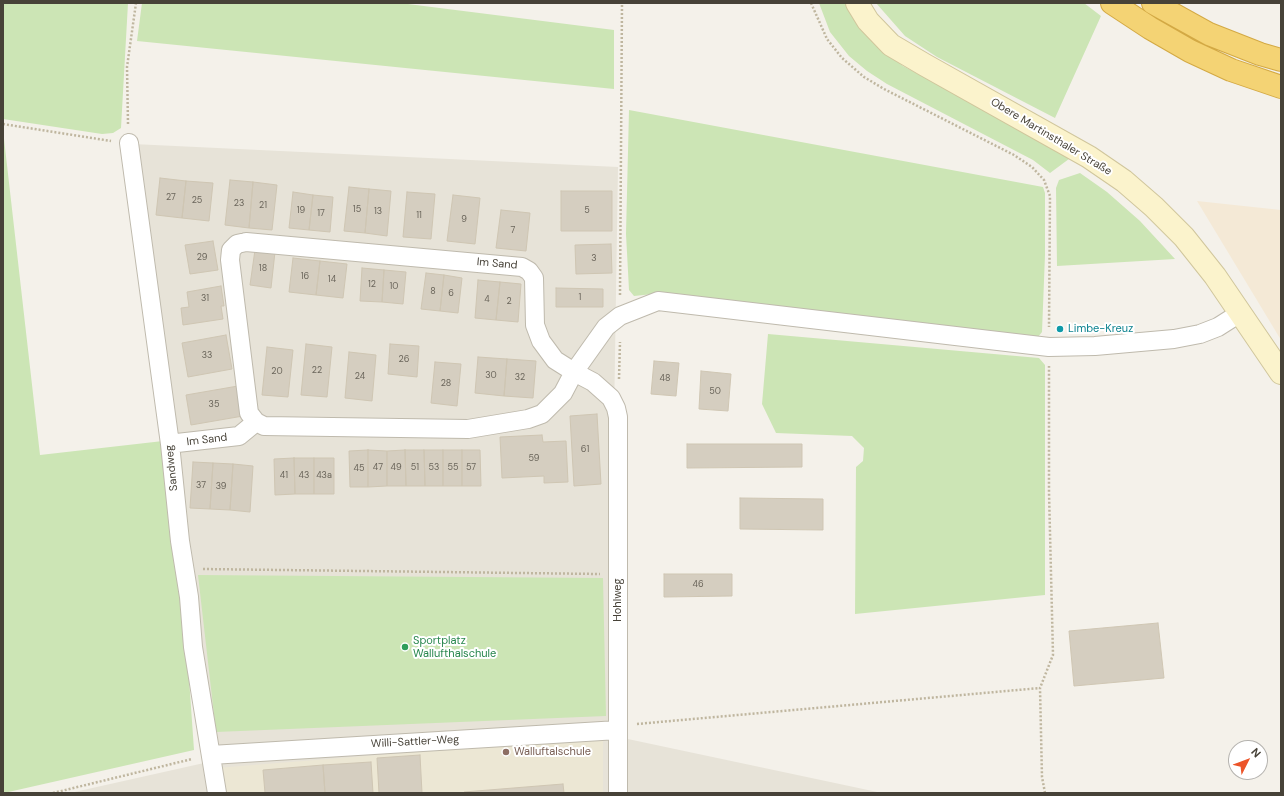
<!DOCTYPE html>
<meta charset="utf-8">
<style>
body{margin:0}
#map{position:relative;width:1284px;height:796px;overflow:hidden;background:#f4f1ea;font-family:"DM Sans",sans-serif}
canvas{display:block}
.frame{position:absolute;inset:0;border:4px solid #474238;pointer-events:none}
.north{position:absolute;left:1228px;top:740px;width:40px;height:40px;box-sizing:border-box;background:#fff;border:1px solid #b5b3af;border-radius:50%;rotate:48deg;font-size:11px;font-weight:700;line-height:16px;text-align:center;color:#474238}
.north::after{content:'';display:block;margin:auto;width:14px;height:18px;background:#ec5429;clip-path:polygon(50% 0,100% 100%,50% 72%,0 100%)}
</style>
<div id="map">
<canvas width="1284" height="796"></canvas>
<div class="frame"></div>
<div class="north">N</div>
</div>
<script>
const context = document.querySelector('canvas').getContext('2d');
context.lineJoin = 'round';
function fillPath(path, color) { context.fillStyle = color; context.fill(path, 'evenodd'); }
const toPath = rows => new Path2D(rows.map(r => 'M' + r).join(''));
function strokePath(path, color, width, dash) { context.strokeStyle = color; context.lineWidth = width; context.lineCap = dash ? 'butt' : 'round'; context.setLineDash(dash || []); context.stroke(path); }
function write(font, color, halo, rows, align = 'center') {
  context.font = font + ' "DM Sans",sans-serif'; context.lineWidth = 4; context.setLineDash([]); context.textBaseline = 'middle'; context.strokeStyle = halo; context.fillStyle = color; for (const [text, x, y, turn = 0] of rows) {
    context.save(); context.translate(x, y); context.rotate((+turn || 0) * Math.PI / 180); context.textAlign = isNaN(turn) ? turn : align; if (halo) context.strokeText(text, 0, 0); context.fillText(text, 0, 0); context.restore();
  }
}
const residential = toPath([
 [133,144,618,167,609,735,882,793,70,793,204,763]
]);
const commercial = toPath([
 [1197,201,1281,210,1281,340]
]);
const education = toPath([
 [603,737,603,793,220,793,216,768]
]);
const green = toPath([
 [3,3,128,3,121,128,113,133,102,134,3,119],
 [142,3,400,3,614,30,614,89,137,41],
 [819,3,846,3,856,22,878,46,903,66,1073,156,1050,173,1033,160,887,84,867,71,849,56,830,32],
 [876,3,1084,3,1101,16,1055,118,937,57,905,36],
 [629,110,1043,187,1045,193,1045,255,1042,332,1038,337,777,306,653,294,634,296,629,290,626,234],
 [3,130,40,455,163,441,185,621,194,750,4,793],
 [1080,173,1107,192,1140,221,1175,259,1057,266,1056,188,1059,180],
 [768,334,1039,358,1045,365,1045,595,855,614,856,467,863,461,864,448,852,436,776,433,762,404],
 [198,575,603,578,606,716,216,732]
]);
const building = toPath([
 [160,178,186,181,182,218,156,215,160,178],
 [230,180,253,182,249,228,225,225,230,180],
 [186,181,213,183,209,221,182,218,186,181],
 [253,182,277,185,272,230,249,228,253,182],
 [349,187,369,189,365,233,344,231,349,187],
 [369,189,391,191,387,236,365,233,369,189],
 [561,191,612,191,612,231,561,231,561,191],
 [293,192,313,195,309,230,289,228,293,192],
 [407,192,435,194,431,239,403,237,407,192],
 [313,195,333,197,330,232,309,230,313,195],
 [453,195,480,198,475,244,447,241,453,195],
 [501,210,530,213,526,251,496,248,501,210],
 [213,241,218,270,190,274,185,245,213,241],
 [611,244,612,273,576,274,575,245,611,244],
 [255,250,275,252,271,288,250,285,255,250],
 [293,258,320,261,316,295,289,292,293,258],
 [320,261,347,264,343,298,316,295,320,261],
 [362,268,384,270,382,302,360,301,362,268],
 [384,270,406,272,403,304,382,302,384,270],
 [426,273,444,275,440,311,421,309,426,273],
 [444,275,462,278,458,313,440,311,444,275],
 [478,280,500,282,496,320,475,318,478,280],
 [500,282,521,284,518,322,496,320,500,282],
 [221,286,224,306,221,306,223,319,183,325,181,308,189,307,187,292,221,286],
 [556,288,603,289,603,307,556,307,556,288],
 [226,335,232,369,188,377,182,343,226,335],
 [306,344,332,347,327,397,301,395,306,344],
 [390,344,419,346,417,377,388,374,390,344],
 [267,347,293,350,288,397,262,395,267,347],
 [349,352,376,355,372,401,345,398,349,352],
 [478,357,507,359,504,396,475,393,478,357],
 [507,359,536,361,533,398,504,396,507,359],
 [654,361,679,363,676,396,651,394,654,361],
 [435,362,461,364,457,406,431,403,435,362],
 [701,371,731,374,728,411,699,409,701,371],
 [238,386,243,416,191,425,186,395,238,386],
 [597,414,601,484,574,486,570,416,597,414],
 [542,435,543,442,566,441,568,482,544,483,544,476,502,478,500,437,542,435],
 [687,444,802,444,802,467,687,468,687,444],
 [368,450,387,451,387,486,368,487,368,450],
 [368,450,368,487,350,487,349,451,368,450],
 [405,450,424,450,425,486,406,486,405,450],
 [405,450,406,486,387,486,387,451,405,450],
 [424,450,443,450,443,486,425,486,424,450],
 [443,450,462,450,462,486,443,486,443,450],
 [462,450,480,450,481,486,462,486,462,450],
 [294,458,314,458,314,494,295,494,294,458],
 [294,458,295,494,275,495,274,459,294,458],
 [314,458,334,458,334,494,314,494,314,458],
 [193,462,213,463,210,509,190,508,193,462],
 [213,463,233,464,230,510,210,509,213,463],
 [233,464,253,466,250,512,230,510,233,464],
 [740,498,823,499,823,530,740,529,740,498],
 [664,574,732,574,732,596,664,597,664,574],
 [1158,623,1164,678,1074,686,1069,631,1158,623],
 [420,755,422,793,379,793,377,758,420,755],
 [371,762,373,793,325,793,323,765,371,762],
 [323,765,325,793,265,793,263,770,323,765],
 [563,784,564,793,464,793,464,792,563,784]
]);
const path = toPath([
 [811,3,827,39,842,58,864,77,884,89,1014,155,1032,167,1044,180,1050,196,1049,327],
 [3,124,111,141],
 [128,124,127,67,136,3],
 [620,295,622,3],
 [619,379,620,342],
 [203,569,600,574],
 [637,724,1040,688],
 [53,793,192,759],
 [1045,793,1042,777,1040,688,1053,655,1049,492,1049,366]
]);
const street = toPath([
 [129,143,170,444,180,541,189,597,193,647,217,793],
 [246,242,522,267,529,271,534,278,535,325,541,341,555,360,574,372,563,393,542,414,528,419,468,429,264,426,256,422,249,413,230,260,231,250,237,244,246,242],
 [177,443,239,436,256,422],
 [211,755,618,730],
 [618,793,618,417,616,408,611,398,593,382,574,372,606,327,620,316,658,301,1049,347,1095,346,1174,339,1200,334,1218,327,1240,313]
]);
const secondary = toPath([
 [857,3,868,21,891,45,925,65,1089,157,1124,181,1154,207,1184,237,1215,276,1281,373]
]);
const highway = toPath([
 [1112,3,1150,28,1190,51,1231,70,1281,87],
 [1153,3,1209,34,1260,54,1281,60]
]);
const markers = [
 [1060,329,4,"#0f9aa8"],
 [405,647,4,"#2e9e5b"],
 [506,752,4,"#8d6e63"]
];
const numberNames = [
 ["27",171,198],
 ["25",197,201],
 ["23",239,204],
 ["21",263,206],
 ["15",357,210],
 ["19",301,211],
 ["5",587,211],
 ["13",378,212],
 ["17",321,214],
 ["11",419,216],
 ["9",464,220],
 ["7",513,231],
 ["29",202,258],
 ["3",594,259],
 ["18",263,269],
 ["16",305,277],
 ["14",332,280],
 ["12",372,285],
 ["10",394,287],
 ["8",433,292],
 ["6",451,294],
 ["1",580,298],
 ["31",205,299],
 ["4",487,300],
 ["2",509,302],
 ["33",207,356],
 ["26",404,360],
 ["22",317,371],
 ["20",277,372],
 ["30",491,376],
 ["24",360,377],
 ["32",520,378],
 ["48",665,379],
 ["28",446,384],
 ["50",715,392],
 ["35",214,405],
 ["61",585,450],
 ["59",534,459],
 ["47",378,468],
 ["49",396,468],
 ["51",415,468],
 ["53",434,468],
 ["55",453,468],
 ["57",471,468],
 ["45",359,469],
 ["41",284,476],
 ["43",304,476],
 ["43a",324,476],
 ["37",201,486],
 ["39",221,487],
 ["46",698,585]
];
const streetNames = [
 ["Obere Martinsthaler Straße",1051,137,31],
 ["Im Sand",497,264,5],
 ["Im Sand",207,440,-7],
 ["Sandweg",172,468,-96],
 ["Hohlweg",618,600,-90],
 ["Willi-Sattler-Weg",415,742,-3]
];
const cultureNames = [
 ["Limbe-Kreuz",1068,329]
];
const leisureNames = [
 ["Sportplatz",413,641],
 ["Wallufthalschule",413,654]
];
const educationNames = [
 ["Walluftalschule",514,752]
];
fillPath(residential, '#e7e3d8');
fillPath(commercial, '#f4e9d6');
fillPath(education, '#ece7d4');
fillPath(green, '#cce5b5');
fillPath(building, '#d5cec0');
strokePath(building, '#cfc6b3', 1);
strokePath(street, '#bfbaad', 20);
strokePath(secondary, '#d0c69c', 24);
strokePath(highway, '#d3a944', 24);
strokePath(path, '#bfb69f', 2.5, [2, 2]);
strokePath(street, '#fff', 18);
strokePath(secondary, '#fbf3cc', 22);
strokePath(highway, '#f4d374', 22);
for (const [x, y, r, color] of markers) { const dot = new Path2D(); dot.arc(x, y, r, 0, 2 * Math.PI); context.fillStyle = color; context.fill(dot); strokePath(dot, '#fff', 1.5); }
write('9px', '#6a655a', null, numberNames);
write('11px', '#474238', '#fff', streetNames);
write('11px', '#0d838f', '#fff', cultureNames, 'left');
write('11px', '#27864d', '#fff', leisureNames, 'left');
write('11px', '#785e54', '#fff', educationNames, 'left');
</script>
